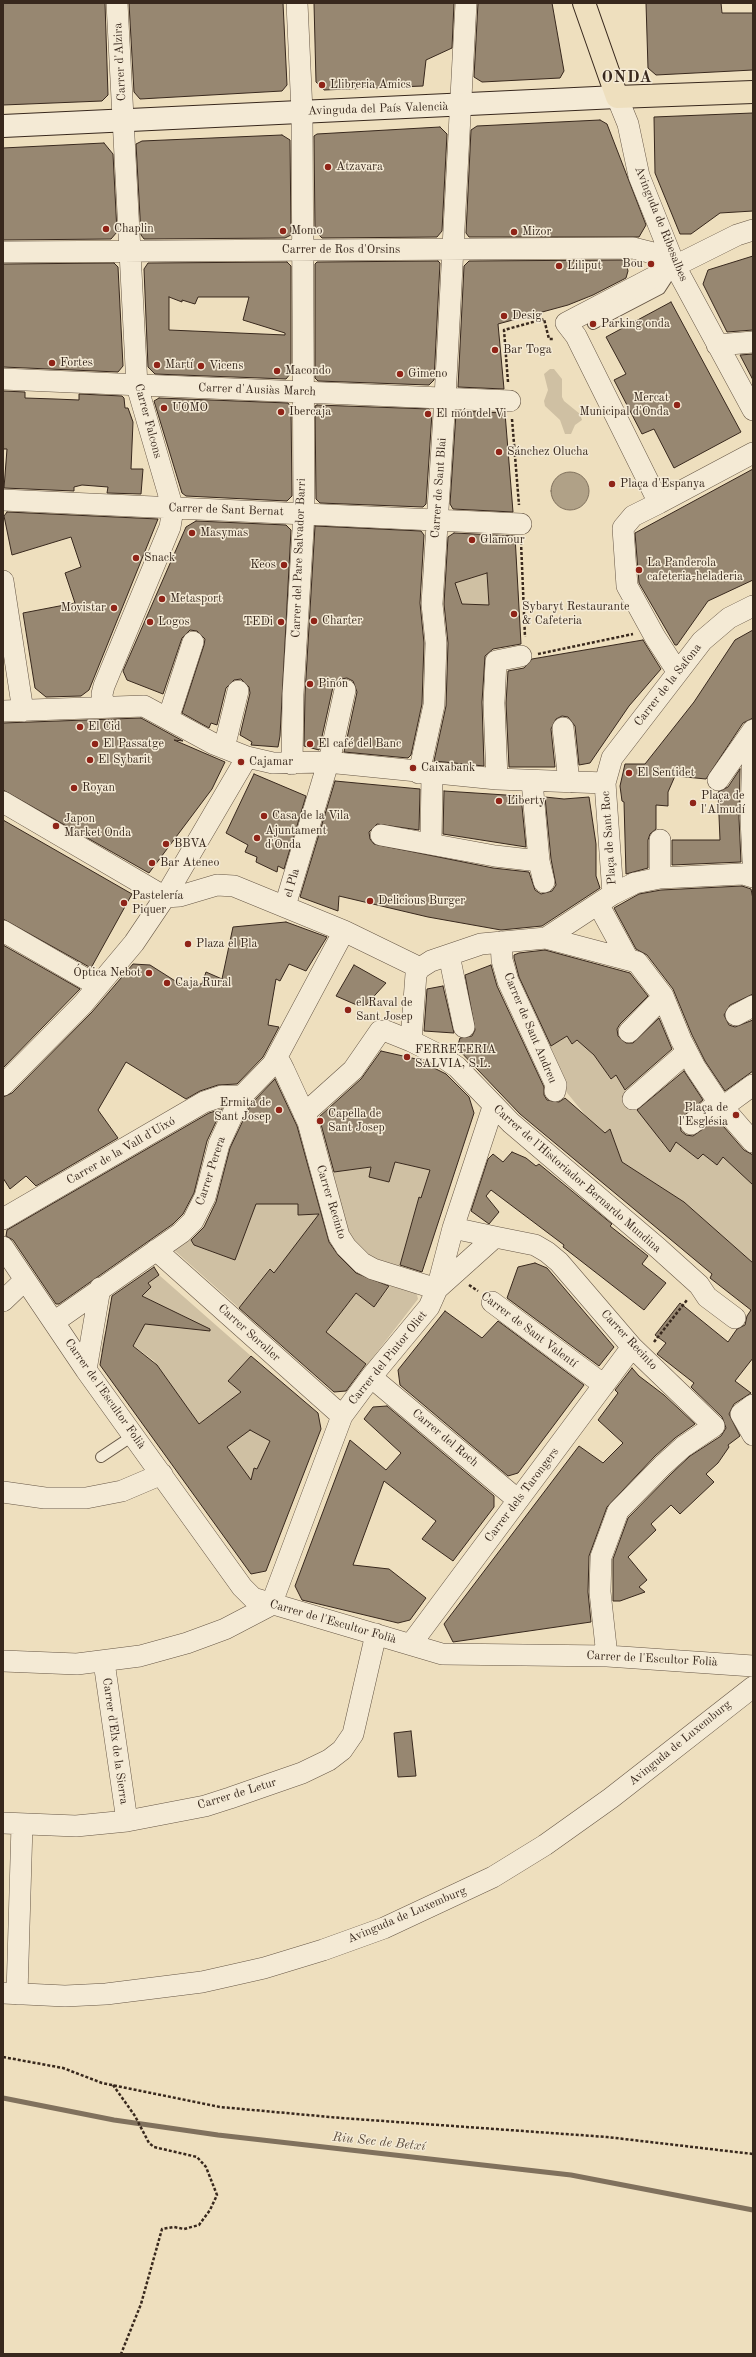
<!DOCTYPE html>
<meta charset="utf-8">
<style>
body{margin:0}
#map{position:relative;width:756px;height:2357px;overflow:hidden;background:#eedfbe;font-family:"Old Standard TT",serif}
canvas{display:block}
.frame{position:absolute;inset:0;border:4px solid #38281d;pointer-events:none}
</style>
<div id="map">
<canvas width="756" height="2357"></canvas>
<div class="frame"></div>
</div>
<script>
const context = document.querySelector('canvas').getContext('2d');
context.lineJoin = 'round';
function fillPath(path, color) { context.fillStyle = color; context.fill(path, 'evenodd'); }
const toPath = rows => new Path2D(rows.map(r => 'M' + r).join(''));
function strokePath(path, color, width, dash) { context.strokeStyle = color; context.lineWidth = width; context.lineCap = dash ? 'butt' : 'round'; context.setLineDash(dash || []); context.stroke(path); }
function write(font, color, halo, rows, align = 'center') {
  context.font = font + ' "Old Standard TT",serif'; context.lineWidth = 3; context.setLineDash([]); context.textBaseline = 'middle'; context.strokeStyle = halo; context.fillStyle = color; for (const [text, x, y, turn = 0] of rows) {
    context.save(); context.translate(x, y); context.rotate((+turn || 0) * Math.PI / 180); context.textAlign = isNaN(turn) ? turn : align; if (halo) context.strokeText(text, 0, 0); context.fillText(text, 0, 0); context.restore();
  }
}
const green = toPath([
 [550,369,554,369,562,379,562,397,564,401,580,414,582,420,575,425,571,434,565,434,560,420,545,406,544,401,548,390,544,374],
 [487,573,490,623,485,623,483,605,462,604,455,583],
 [628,1031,630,1034,598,1059,610,1079,616,1075,633,1104,661,1137,659,1139,666,1148,672,1149,676,1142,698,1159,703,1154,720,1154,753,1181,753,1263,684,1202,622,1162,610,1129,605,1133,586,1116,559,1083,544,1050,567,1036,572,1044,577,1040,599,1052],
 [237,1121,240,1123,236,1133,247,1138,250,1129,268,1135,275,1193,266,1194,267,1204,298,1204,299,1215,316,1215,316,1204,324,1204,327,1216,311,1225,276,1274,269,1269,239,1308,174,1250,189,1237,194,1245,235,1260,256,1204,243,1199,246,1191,258,1194,261,1182,251,1179,254,1167,263,1170,266,1155,226,1143],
 [381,1128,369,1177,389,1182,395,1162,416,1167,421,1141,432,1164,421,1198,419,1197,399,1268,376,1262,349,1241,328,1173,348,1169],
 [159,1275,251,1356,228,1381,242,1393,264,1437,270,1441,266,1450,298,1485,255,1468,249,1485,248,1504,227,1447,237,1440,226,1425,223,1406,199,1424,154,1361,134,1346,125,1362,101,1352,104,1334,135,1344,139,1334,130,1322,191,1320,142,1296,151,1287,148,1283],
 [392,1284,416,1291,418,1299,367,1365,326,1333,356,1293,374,1307]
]);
const water = toPath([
 '551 491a19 19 0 1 1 38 0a19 19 0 1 1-38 0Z'
]);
const stream = toPath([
 [3,2098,114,2120,218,2135,571,2175,753,2210]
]);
const building = toPath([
 [3,3,105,3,108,95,102,101,3,105,3,3],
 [129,3,283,3,287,85,282,91,140,99,134,92,129,3],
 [314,3,454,3,452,48,426,60,423,86,324,90,316,82,314,3],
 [478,3,552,3,564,71,560,78,482,82,474,77,478,3],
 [646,3,721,3,722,13,753,13,753,70,656,75,648,68,646,3],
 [753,113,753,211,720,213,691,234,680,234,655,173,654,117,753,113],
 [600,120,607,124,646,225,639,237,469,237,466,233,471,130,477,126,600,120],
 [440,127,447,134,442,231,437,237,322,238,315,231,314,136,317,134,440,127],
 [282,135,290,140,291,235,285,238,144,239,141,235,136,144,142,141,282,135],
 [104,143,113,154,117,232,111,239,3,240,3,148,104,143],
 [753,256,753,330,727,332,703,284,708,270,753,256],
 [622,260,626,263,628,271,626,278,593,295,568,305,498,324,504,389,458,387,464,266,469,261,622,260],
 [438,261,440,263,434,380,429,385,318,381,315,378,315,264,317,262,438,261],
 [287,262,291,266,291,373,286,379,155,374,148,367,144,269,148,263,287,262],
 [169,297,182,302,182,300,195,304,198,297,249,297,243,320,285,333,285,335,169,330,169,297],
 [114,263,118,267,123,366,118,372,3,367,3,264,114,263],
 [671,302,741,432,674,468,654,429,642,434,614,380,626,374,606,337,671,302],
 [753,354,753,380,740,355,753,354],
 [3,391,25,392,25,398,55,399,79,400,79,394,122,396,124,398,125,408,128,408,133,422,131,469,143,469,141,494,107,493,108,487,82,485,74,487,74,491,4,488,7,449,3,449,3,391],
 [159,398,288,403,291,407,292,496,287,501,186,496,182,493,154,401,159,398],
 [317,405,429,409,432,413,426,504,423,507,320,503,316,499,315,406,317,405],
 [458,411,505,413,513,512,453,509,450,504,456,413,458,411],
 [753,469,753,580,708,601,677,645,675,645,639,583,635,533,753,469],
 [7,512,158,519,89,690,81,696,46,697,35,688,23,613,75,603,65,573,81,567,71,537,12,555,4,516,7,512],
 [196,521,286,525,291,530,280,736,278,747,251,745,252,742,240,735,250,693,249,687,241,679,234,680,226,688,217,725,211,723,209,728,182,713,204,645,205,639,197,631,190,630,182,638,163,694,127,680,123,671,186,527,196,521],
 [315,526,421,531,424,535,420,603,424,643,422,704,411,755,408,758,344,752,357,692,353,681,347,678,341,679,333,687,319,750,304,746,305,694,315,526],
 [454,533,515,536,521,644,493,649,485,656,482,702,484,766,434,761,446,706,448,643,444,604,448,537,454,533],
 [487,573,489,605,462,604,455,583,487,573],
 [753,630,753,718,743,723,706,779,675,776,668,792,668,806,656,805,656,829,650,834,648,840,648,868,626,874,624,802,622,801,620,786,625,764,645,764,694,702,735,640,753,630],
 [643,640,661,669,629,706,590,763,579,765,575,726,568,717,562,716,556,719,551,729,555,767,509,767,506,703,508,671,524,668,532,659,643,640],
 [141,718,183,741,174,740,225,762,212,789,149,873,3,790,3,723,141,718],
 [740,769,739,818,741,862,672,865,672,840,720,840,718,792,728,787,740,769],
 [254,774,306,796,284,869,278,866,277,872,256,862,257,857,245,852,248,845,226,833,254,774],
 [335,781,420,789,419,830,377,824,369,832,370,839,374,844,493,868,529,872,535,890,541,894,552,891,556,885,551,859,545,797,564,799,589,797,596,844,596,876,600,888,542,926,501,930,428,917,339,896,338,911,300,897,335,781],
 [444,791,521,796,526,847,443,834,444,791],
 [3,820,132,894,91,968,3,919,3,820],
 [742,886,751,889,753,899,753,994,730,1005,724,1015,729,1025,735,1027,753,1020,753,1071,725,1091,705,1061,692,1035,673,989,647,955,636,949,614,908,639,894,661,890,742,886],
 [286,922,327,937,306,971,289,964,280,981,276,979,268,1025,279,1027,263,1057,237,1084,218,1085,200,1091,186,1099,126,1062,98,1110,118,1138,36,1186,26,1176,10,1189,3,1178,3,1097,12,1093,92,1012,133,964,150,965,180,984,202,984,206,972,222,979,233,927,286,922],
 [3,945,80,989,3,1068,3,945],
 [545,950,630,973,648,996,620,1024,617,1029,618,1036,626,1043,633,1043,659,1018,672,1049,625,1090,616,1075,611,1079,594,1055,577,1040,572,1044,567,1036,551,1046,519,977,514,958,514,955,519,953,545,950],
 [354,965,386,983,366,1005,361,1003,359,1006,336,996,354,965],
 [491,965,497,986,544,1087,544,1095,547,1100,559,1102,565,1098,605,1133,610,1129,622,1162,684,1202,753,1263,753,1358,735,1381,751,1393,734,1404,729,1414,740,1436,728,1445,729,1447,718,1463,706,1474,714,1482,680,1514,671,1505,651,1524,656,1530,628,1557,647,1580,639,1587,645,1592,620,1601,613,1601,613,1559,628,1518,671,1474,690,1456,721,1436,726,1428,722,1417,691,1387,694,1383,657,1354,666,1343,655,1335,680,1303,728,1342,737,1329,745,1325,747,1316,751,1310,710,1278,712,1274,520,1114,457,1048,460,1038,472,1036,475,1030,465,975,491,965],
 [443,986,454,1033,424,1031,427,989,443,986],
 [381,1051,416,1059,446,1074,469,1097,474,1113,422,1272,400,1265,419,1197,421,1198,430,1170,395,1162,389,1182,369,1177,371,1167,334,1172,319,1117,361,1079,381,1051],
 [684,1071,703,1100,680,1119,681,1131,686,1135,693,1136,717,1119,744,1150,753,1155,753,1185,723,1157,717,1165,703,1154,698,1159,676,1142,670,1152,637,1110,684,1071],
 [275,1079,297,1126,329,1242,338,1255,356,1273,389,1286,374,1307,356,1293,326,1332,366,1364,346,1391,334,1392,239,1308,270,1269,274,1273,319,1214,298,1215,298,1204,256,1204,235,1260,194,1245,191,1240,204,1227,216,1202,230,1148,247,1112,252,1103,275,1079],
 [222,1109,207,1141,194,1193,183,1214,173,1224,59,1304,56,1304,13,1240,6,1236,7,1230,209,1113,222,1109],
 [512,1152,526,1158,536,1166,539,1164,612,1224,610,1226,648,1256,642,1264,666,1283,644,1310,563,1247,564,1245,491,1190,486,1196,499,1212,489,1224,471,1211,488,1159,493,1154,503,1162,512,1152],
 [535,1263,547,1268,614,1347,599,1366,507,1298,518,1267,535,1263],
 [154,1267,159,1275,148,1283,151,1287,142,1296,210,1329,210,1331,145,1324,133,1346,157,1365,199,1424,241,1392,228,1381,251,1356,318,1413,321,1429,266,1571,251,1574,100,1365,112,1296,154,1267],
 [250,1430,270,1441,257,1469,254,1468,251,1480,227,1447,250,1430],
 [445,1311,482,1338,498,1321,584,1385,518,1473,508,1476,400,1385,398,1370,445,1311],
 [632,1368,639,1376,664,1395,695,1424,675,1438,655,1456,607,1507,589,1556,588,1592,591,1622,453,1642,444,1624,579,1446,603,1463,623,1443,598,1420,618,1393,615,1390,632,1368],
 [387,1406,494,1496,494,1507,453,1561,422,1539,436,1521,384,1481,353,1565,389,1569,426,1598,410,1620,398,1623,302,1600,295,1586,350,1440,386,1470,401,1453,364,1419,373,1407,387,1406],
 [411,1731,416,1776,398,1777,394,1733,411,1731]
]);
const path = toPath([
 [508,382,504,330,544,319,549,339,554,339],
 [512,419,519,505],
 [521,542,525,637],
 [538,654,633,634],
 [469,1285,478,1291],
 [654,1342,687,1300],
 [3,2057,63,2068,102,2083,220,2107,341,2118,607,2137,753,2154],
 [113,2085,135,2116,149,2143,154,2147,197,2157,206,2167,217,2195,210,2210,199,2225,184,2229,174,2227,162,2229,141,2304,121,2354]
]);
const lane = toPath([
 [593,324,660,289,671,272],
 [101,1457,134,1435]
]);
const street = toPath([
 [617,97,628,124,639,176,675,266,753,410],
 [753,230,737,235,675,266,566,323,576,336,659,503,753,453],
 [3,252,633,248,653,253,675,266],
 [717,345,753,342],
 [3,379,510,401],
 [3,500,521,524],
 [659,503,633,516,623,528,627,586,655,637,677,671],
 [3,581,23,711],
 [103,706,102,694,104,686,170,527,173,509,137,386,117,3],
 [3,711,144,706,214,744,247,757,273,763,327,762,497,779,605,783],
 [168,719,193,642],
 [563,728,569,782],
 [753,739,751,818,753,861],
 [224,748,238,691],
 [292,764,293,694,304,513,302,112,297,3],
 [419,773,434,705,436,643,432,604,445,398,466,3],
 [497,779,494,703,496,661,521,656],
 [718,780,753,730],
 [532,781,539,861,544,882],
 [3,802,165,897,180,896,217,885,234,886,344,931,273,1064],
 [381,835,495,856,539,861],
 [431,844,432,774],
 [660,878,660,840],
 [613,894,605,783,612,758,702,641,729,618,753,606],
 [598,904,628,959],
 [285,906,331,753,345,690],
 [3,931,98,986],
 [344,931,420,968],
 [546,938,613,894,635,883,660,878,743,874,753,877],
 [501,942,502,960,508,981,556,1085,555,1091],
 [449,955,464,1027],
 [736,1015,753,1006],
 [629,1032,663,997],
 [3,1085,83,1004,134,943,165,897,247,757],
 [633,1099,687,1052],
 [723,1107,753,1085],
 [304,1114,353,1070,380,1031,386,1031,411,1041],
 [691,1124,719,1103],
 [3,1219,204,1102,222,1096,242,1096],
 [453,1228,495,1237],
 [3,1247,86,1370,242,1587,253,1598,442,1654,607,1656,753,1666],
 [156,1250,342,1416],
 [437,1289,495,1237,535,1245,547,1252,559,1262,632,1347,714,1426],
 [3,1301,25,1280],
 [492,1302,604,1385],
 [735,1318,707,1297,699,1285,658,1248,511,1123,457,1067,441,1056,411,1041,416,974,420,968,431,961,481,944,546,938,637,962,663,996,681,1040,695,1067,719,1103,753,1142],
 [54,1322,181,1233,193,1221,205,1197,219,1144,236,1107,242,1096,273,1064,277,1063,281,1064,284,1070,308,1122,339,1236,346,1247,362,1263,373,1269,437,1289],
 [86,1370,100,1288],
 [371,1377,518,1500],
 [753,1405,741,1414,753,1435],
 [3,1492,45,1498,86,1498,122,1491,162,1474],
 [411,1644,632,1347],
 [607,1656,600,1592,601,1557,618,1511,663,1465,683,1447,714,1426],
 [3,1661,77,1664,140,1656,187,1643,225,1629,271,1605,342,1416,371,1377,429,1307,437,1289,453,1228,493,1107],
 [104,1662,127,1821],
 [3,1823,76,1826,127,1821,205,1806,230,1798,302,1773,329,1760,342,1750,353,1734,376,1634],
 [3,1993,65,1996,106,1994,202,1982,264,1968,323,1950,384,1928,493,1877,545,1845,611,1798,753,1687],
 [17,1994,22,1825]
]);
const secondary = toPath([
 [3,126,617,97]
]);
const primary = toPath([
 [584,3,617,97,753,92]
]);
const markers = [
 [322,85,4,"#8f2418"],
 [328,167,4,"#8f2418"],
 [106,229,4,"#8f2418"],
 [283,231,4,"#8f2418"],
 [514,232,4,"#8f2418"],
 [651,264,4,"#8f2418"],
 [559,266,4,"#8f2418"],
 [504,316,4,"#8f2418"],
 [593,324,4,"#8f2418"],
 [495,350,4,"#8f2418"],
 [52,363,4,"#8f2418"],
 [157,365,4,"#8f2418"],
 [201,366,4,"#8f2418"],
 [277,371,4,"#8f2418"],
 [400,374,4,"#8f2418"],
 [677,405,4,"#8f2418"],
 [164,408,4,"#8f2418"],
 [281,412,4,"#8f2418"],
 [428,414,4,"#8f2418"],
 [499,452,4,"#8f2418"],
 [612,484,4,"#8f2418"],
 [192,533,4,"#8f2418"],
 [472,540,4,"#8f2418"],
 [136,558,4,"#8f2418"],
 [284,565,4,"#8f2418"],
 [639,570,4,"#8f2418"],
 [162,599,4,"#8f2418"],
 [114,608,4,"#8f2418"],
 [514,614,4,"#8f2418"],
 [314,621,4,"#8f2418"],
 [150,622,4,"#8f2418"],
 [281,622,4,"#8f2418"],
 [310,684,4,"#8f2418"],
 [80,727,4,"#8f2418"],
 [95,744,4,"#8f2418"],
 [310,744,4,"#8f2418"],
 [90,760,4,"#8f2418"],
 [241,762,4,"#8f2418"],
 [413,768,4,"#8f2418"],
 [629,773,4,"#8f2418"],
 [74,788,4,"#8f2418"],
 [499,801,4,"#8f2418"],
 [693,803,4,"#8f2418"],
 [264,816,4,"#8f2418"],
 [56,826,4,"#8f2418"],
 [257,838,4,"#8f2418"],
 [166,844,4,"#8f2418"],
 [152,863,4,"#8f2418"],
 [370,901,4,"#8f2418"],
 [124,903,4,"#8f2418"],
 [188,944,4,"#8f2418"],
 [149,973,4,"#8f2418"],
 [167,983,4,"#8f2418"],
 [348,1010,4,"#8f2418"],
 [407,1057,4,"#8f2418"],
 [279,1110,4,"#8f2418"],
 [736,1115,4,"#8f2418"],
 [320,1121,4,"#8f2418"]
];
const streetNames = [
 ["Carrer d'Alzira",120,62,-93],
 ["Avinguda del País Valencià",378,109,-2],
 ["Avinguda de Ribesalbes",661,224,68],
 ["Carrer de Ros d'Orsins",341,250],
 ["Carrer d'Ausiàs March",257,390,2],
 ["Carrer Falcons",148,421,75],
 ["Carrer de Sant Blai",439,488,-86],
 ["Carrer de Sant Bernat",226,510,2],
 ["Carrer del Pare Salvador Barri",299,558,-88],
 ["Carrer de la Safona",668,685,-52],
 ["Plaça de Sant Roc",609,838,-94],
 ["el Pla",292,883,-74],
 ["Carrer de Sant Andreu",530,1028,67],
 ["Carrer de la Vall d'Uixó",121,1151,-30],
 ["Carrer Perera",211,1171,-72],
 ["Carrer de l'Historiador Bernardo Mundina",577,1179,41],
 ["Carrer Recinto",331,1202,73],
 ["Carrer de Sant Valentí",529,1330,37],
 ["Carrer Soroller",249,1333,42],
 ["Carrer Recinto",629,1340,47],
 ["Carrer del Pintor Oliet",388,1358,-51],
 ["Carrer de l'Escultor Folià",105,1394,55],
 ["Carrer del Roch",445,1438,40],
 ["Carrer dels Tarongers",522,1495,-53],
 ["Carrer de l'Escultor Folià",333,1622,16],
 ["Carrer de l'Escultor Folià",652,1659,3],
 ["Carrer d'Elx de la Sierra",115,1741,82],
 ["Avinguda de Luxemburg",680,1743,-39],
 ["Carrer de Letur",237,1794,-17],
 ["Avinguda de Luxemburg",407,1915,-23]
];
const poiNames = [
 ["Llibreria Amics",330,85],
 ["Atzavara",336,167],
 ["Chaplin",114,229],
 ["Momo",291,231],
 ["Mizor",522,232],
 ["Bou",643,264,"right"],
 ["Liliput",567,266],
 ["Desig",512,316],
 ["Parking onda",601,324],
 ["Bar Toga",503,350],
 ["Fortes",60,363],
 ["Martí",165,365],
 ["Vicens",209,366],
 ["Macondo",285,371],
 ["Gimeno",408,374],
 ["Mercat",669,398,"right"],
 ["Municipal d'Onda",669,412,"right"],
 ["UOMO",172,408],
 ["Ibercaja",289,412],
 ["El món del Vi",436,414],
 ["Sánchez Olucha",507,452],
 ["Plaça d'Espanya",620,484],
 ["Masymas",200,533],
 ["Glamour",480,540],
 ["Snack",144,558],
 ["La Panderola",647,563],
 ["cafeteria-heladeria",647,577],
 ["Keos",276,565,"right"],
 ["Metasport",170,599],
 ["Sybaryt Restaurante",522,607],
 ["& Cafeteria",522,621],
 ["Movistar",106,608,"right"],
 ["Charter",322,621],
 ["Logos",158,622],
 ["TEDi",273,622,"right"],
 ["Piñón",318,684],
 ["El Cid",88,727],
 ["El Passatge",103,744],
 ["El café del Banc",318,744],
 ["El Sybarit",98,760],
 ["Cajamar",249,762],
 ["Caixabank",421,768],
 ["El Sentidet",637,773],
 ["Royan",82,788],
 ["Plaça de",701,796],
 ["l'Almudí",701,810],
 ["Liberty",507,801],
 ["Casa de la Vila",272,816],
 ["Japon",64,819],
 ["Market Onda",64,833],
 ["Ajuntament",265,831],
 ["d'Onda",265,845],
 ["BBVA",174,844],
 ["Bar Ateneo",160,863],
 ["Pastelería",132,896],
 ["Piquer",132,910],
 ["Delicious Burger",378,901],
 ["Plaza el Pla",196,944],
 ["Óptica Nebot",141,973,"right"],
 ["Caja Rural",175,983],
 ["el Raval de",356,1003],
 ["Sant Josep",356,1017],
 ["FERRETERIA",415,1050],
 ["SALVIA, S.L.",415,1064],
 ["Ermita de",271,1103,"right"],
 ["Sant Josep",271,1117,"right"],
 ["Plaça de",728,1108,"right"],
 ["l'Església",728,1122,"right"],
 ["Capella de",328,1114],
 ["Sant Josep",328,1128]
];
const waterNames = [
 ["Riu Sec de Betxí",379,2142,6]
];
const districtNames = [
 ["ONDA",627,78]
];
fillPath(green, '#cfc0a3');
fillPath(water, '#b0a187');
strokePath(water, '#80715d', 1);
strokePath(stream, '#80715d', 5);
fillPath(building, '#978771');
strokePath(building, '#38281d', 1);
strokePath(lane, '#665645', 12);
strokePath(street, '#665645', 22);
strokePath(secondary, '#38281d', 24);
strokePath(primary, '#38281d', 24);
strokePath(path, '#38281d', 2.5, [3, 2]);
strokePath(lane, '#f4ead5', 10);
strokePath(street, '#f4ead5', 21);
strokePath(secondary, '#f4ead5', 22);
strokePath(primary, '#eedfbe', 22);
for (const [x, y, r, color] of markers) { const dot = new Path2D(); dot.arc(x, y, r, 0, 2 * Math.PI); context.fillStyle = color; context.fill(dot); strokePath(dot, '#f4ead5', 1.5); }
write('12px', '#38281d', '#f4ead5', streetNames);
write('12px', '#38281d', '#f4ead5', poiNames, 'left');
write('italic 13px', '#5c4c3d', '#f4ead5', waterNames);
context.letterSpacing = '1px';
write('bold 16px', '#38281d', '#f4ead5', districtNames);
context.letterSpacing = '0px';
</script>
